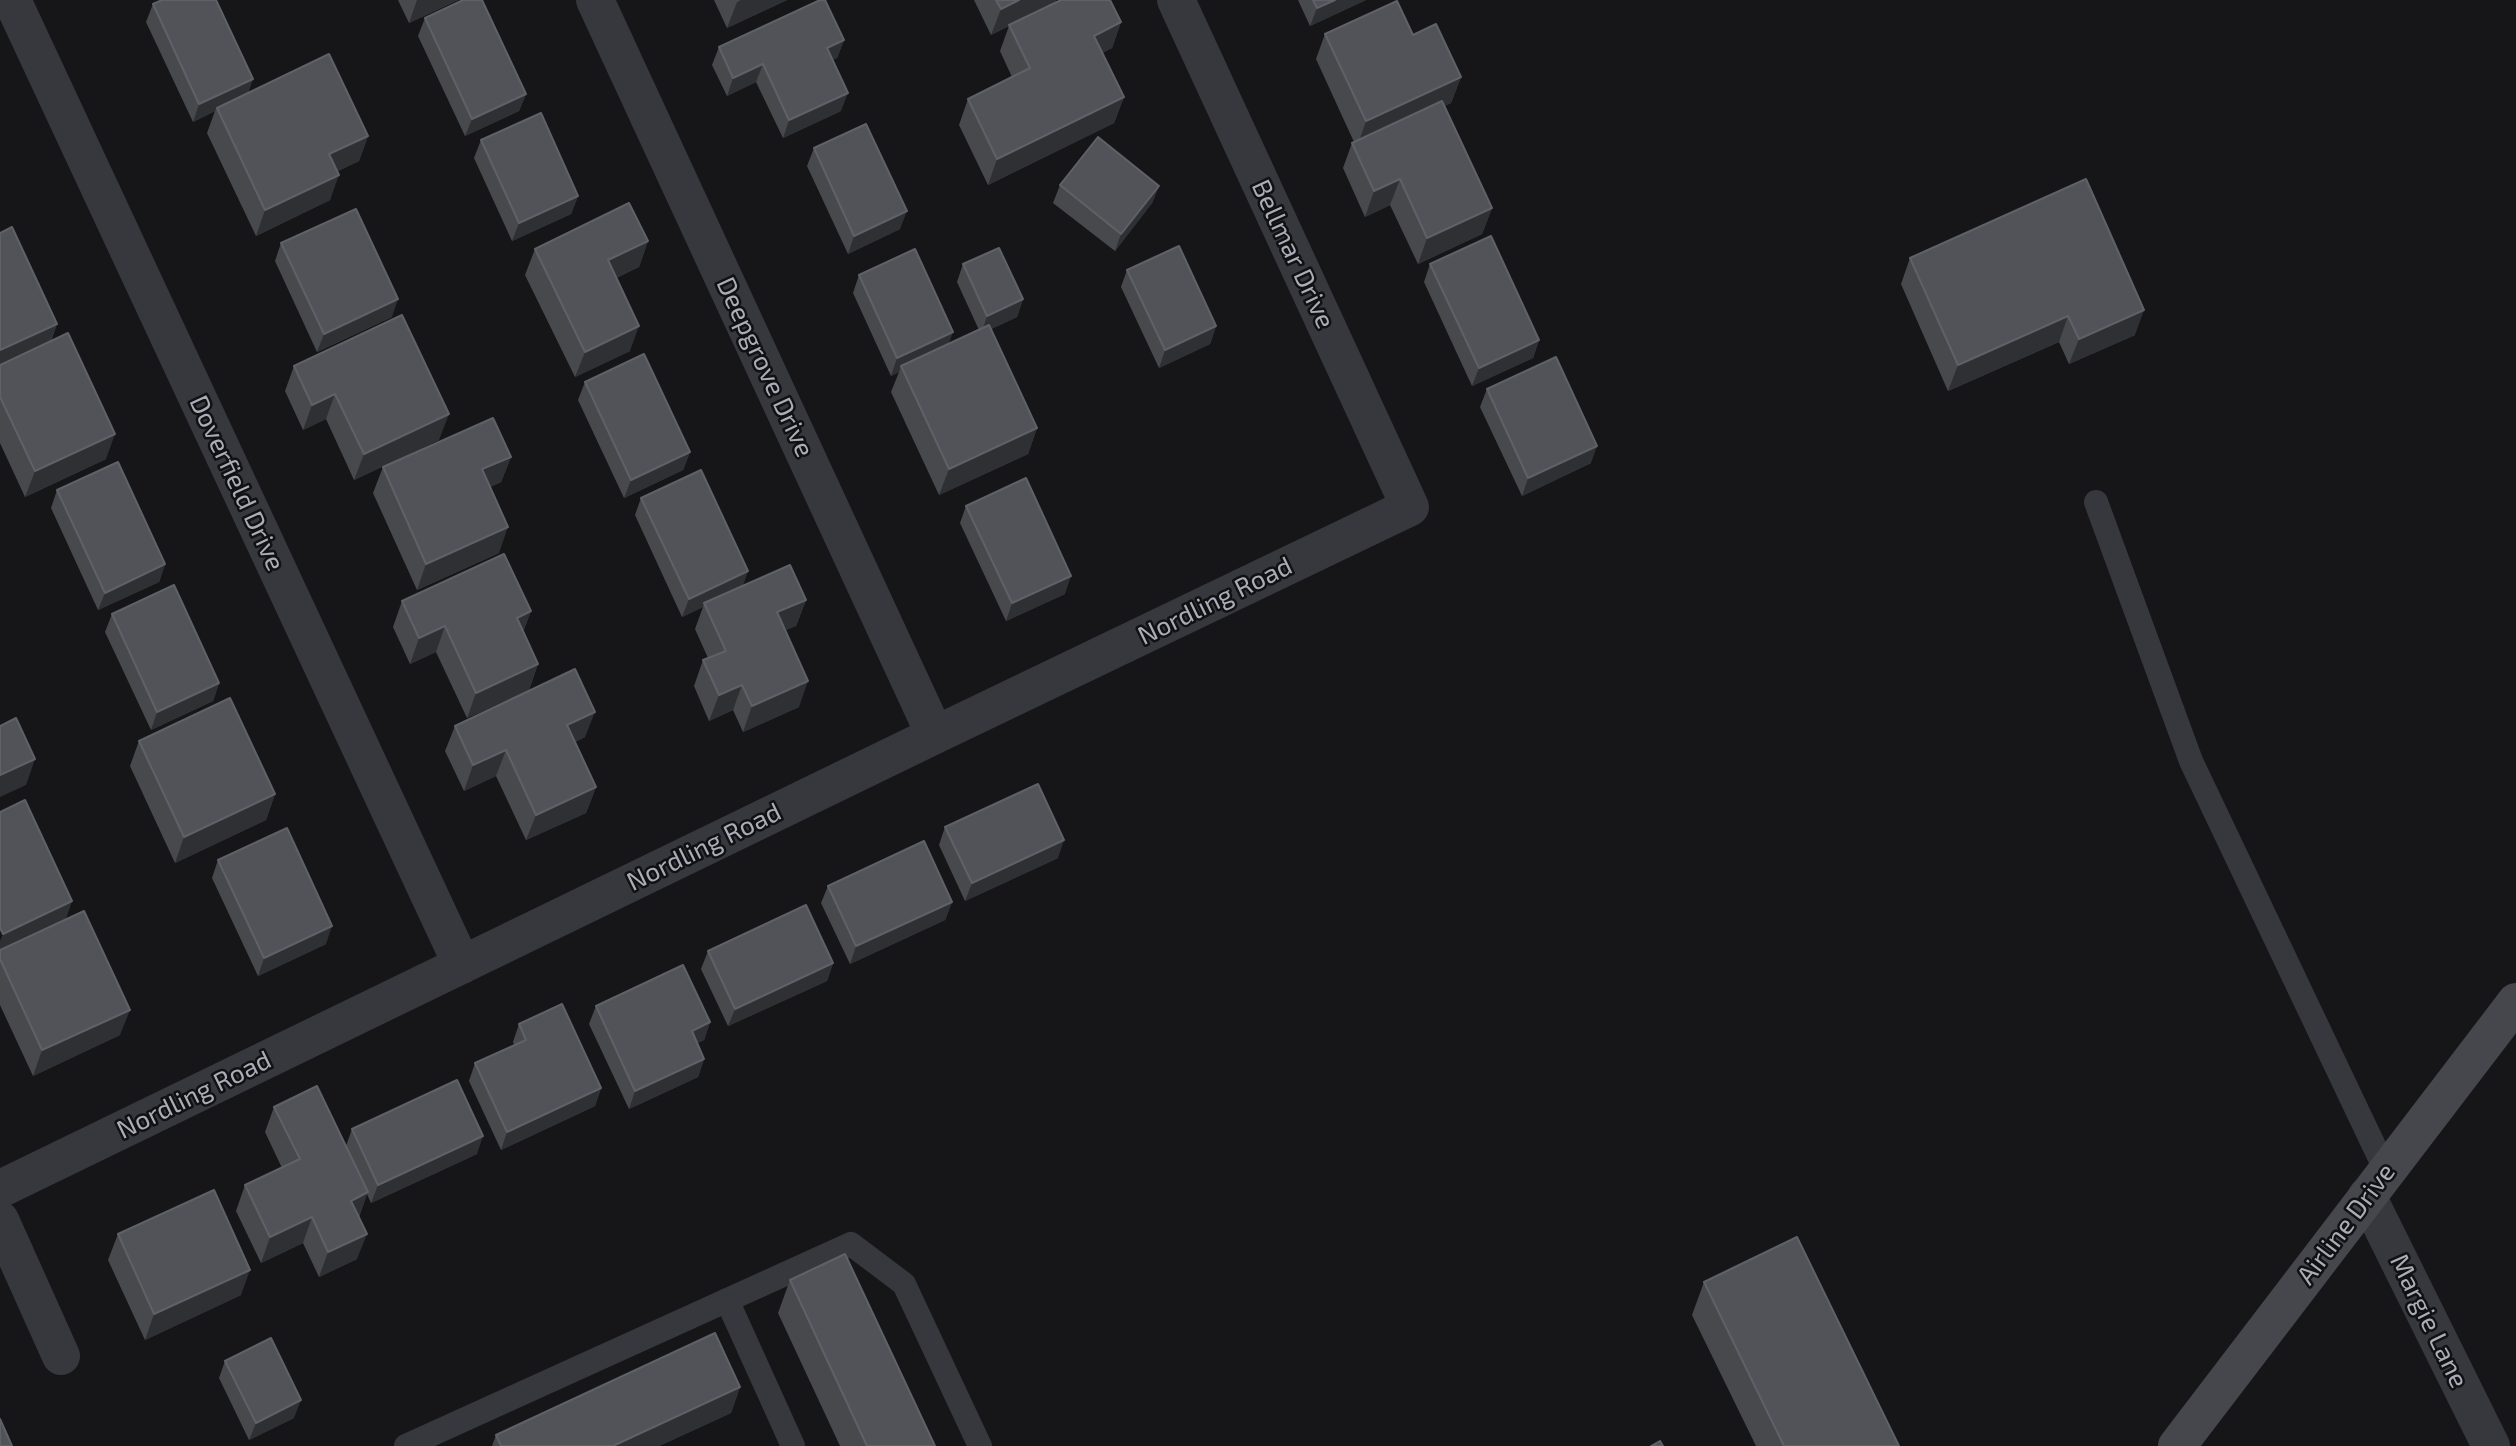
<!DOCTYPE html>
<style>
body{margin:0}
canvas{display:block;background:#161618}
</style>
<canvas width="2516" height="1446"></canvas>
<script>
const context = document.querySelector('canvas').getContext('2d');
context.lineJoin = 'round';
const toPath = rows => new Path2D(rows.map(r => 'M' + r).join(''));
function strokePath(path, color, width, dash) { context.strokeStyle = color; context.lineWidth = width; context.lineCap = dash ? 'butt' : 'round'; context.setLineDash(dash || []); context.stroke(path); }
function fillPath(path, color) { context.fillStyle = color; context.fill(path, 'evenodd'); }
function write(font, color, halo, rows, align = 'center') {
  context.font = font + ' "Exo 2",sans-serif'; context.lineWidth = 5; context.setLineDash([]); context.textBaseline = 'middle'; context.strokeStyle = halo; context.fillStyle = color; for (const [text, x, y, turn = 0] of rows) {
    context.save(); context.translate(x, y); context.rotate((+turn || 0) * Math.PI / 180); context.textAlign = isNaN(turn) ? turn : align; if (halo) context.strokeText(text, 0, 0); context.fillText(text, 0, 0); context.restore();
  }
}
const lane = toPath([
 [2096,502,2191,761,2386,1171],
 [727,1300,793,1446],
 [406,1446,851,1244,904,1284,980,1446]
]);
const street = toPath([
 [12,0,462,965],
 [595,0,935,735],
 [0,1189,935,735,1410,507,1176,0],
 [2367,1196,2491,1446],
 [0,1220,61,1356]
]);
const secondary = toPath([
 [2177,1446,2516,1002]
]);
const wall = toPath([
 [398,0,458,0,409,23],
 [714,0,787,0,727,28],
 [974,0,1056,0,1055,2,1121,22,1112,48,1102,53,1124,97,1114,123,988,185,959,125,968,99,1012,77,1000,51,1009,26,991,35],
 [1298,0,1366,0,1310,26],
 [153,4,248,93,368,136,359,161,338,171,330,200,256,236,207,133,215,111,193,122,146,22],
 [425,18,526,94,519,111,465,136,418,36],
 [1325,34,1413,35,1461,77,1451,103,1444,106,1492,208,1482,234,1418,264,1390,205,1365,217,1343,168,1352,143,1354,142,1316,59],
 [844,40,837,58,832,60,841,111,783,138,756,82,727,96,712,65,719,47],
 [481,140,578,196,571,214,512,241,474,158],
 [814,148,900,229,848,254,807,166],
 [1060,185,1159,186,1152,203,1115,251,1053,203],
 [0,233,57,324,51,341,106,459,25,497,0,443],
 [648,241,639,267,616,278,630,351,575,377,525,275,535,249],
 [281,243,392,317,317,352,275,261],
 [1910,258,2135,335,2069,364,2059,342,1948,391,1901,284],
 [963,264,1023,299,1017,317,991,329,1037,428,1028,454,939,495,891,392,899,372,891,376,853,293,859,275,949,344,979,330,957,282],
 [1430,264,1539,340,1533,358,1472,386,1424,282],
 [1127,270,1216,326,1210,344,1159,368,1121,287],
 [294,366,439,440,354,480,326,419,303,430,285,391],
 [585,382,690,452,683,470,624,498,578,400],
 [1487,389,1591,463,1522,496,1480,407],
 [511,457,501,482,490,487,499,553,417,590,373,493,383,467],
 [57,490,165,564,159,582,98,610,51,508],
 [641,498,743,586,806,600,796,626,785,630,799,707,743,732,733,710,709,721,694,686,703,660,708,658,695,629,703,607,682,617,635,515],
 [966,506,1065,594,1006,621,960,523],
 [402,601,531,611,523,632,538,664,529,690,467,718,436,652,410,664,393,627],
 [112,614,219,683,213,701,151,730,105,632],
 [455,726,585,737,575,742,596,787,586,813,526,840,496,776,464,791,445,751],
 [139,741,275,794,266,820,175,863,130,766],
 [945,827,1058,858,965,901,939,845],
 [218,860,326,944,258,976,212,878],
 [828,886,952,902,945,920,850,964,821,903],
 [0,950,120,1035,33,1076,0,1005],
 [708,951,833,963,827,981,728,1026,701,969],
 [596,1006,710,1022,704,1040,697,1043,704,1059,698,1077,629,1109,589,1024],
 [519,1024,601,1088,595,1106,501,1150,469,1081,475,1063,514,1045,513,1042],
 [274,1107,346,1146,352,1129,477,1154,371,1203,367,1194,359,1217,357,1259,319,1277,303,1243,261,1263,236,1211,245,1185,282,1168,265,1132],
 [118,1234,241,1295,145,1340,108,1260],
 [790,1280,935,1446,840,1446,778,1313],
 [1704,1282,1899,1446,1756,1446,1692,1315],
 [225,1361,294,1418,249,1440,219,1378],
 [740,1387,731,1413,659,1446,492,1446,496,1435]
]);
const shadedWall = toPath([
 [417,0,458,0,409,23],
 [741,0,787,0,727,28,737,2],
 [1019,0,1056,0,1055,2,991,35,1001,9],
 [1335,0,1366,0,1310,26,1317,8],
 [1121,22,1112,48,1085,62,1094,36],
 [844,40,837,58,820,66,827,48],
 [763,64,756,82,727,96,733,78],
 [1461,77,1451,103,1357,147,1366,121],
 [253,79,247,97,217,108,215,111,193,122,199,104],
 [848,93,841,111,783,138,789,120],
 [526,94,519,111,465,136,472,119],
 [1124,97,1114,123,988,185,997,159],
 [368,136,359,161,320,180,329,154],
 [339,175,330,200,256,236,265,210],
 [1400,179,1390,205,1365,217,1374,191],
 [1159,186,1152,203,1115,251,1121,234],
 [578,196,571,214,512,241,519,223],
 [1492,208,1482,234,1418,264,1427,238],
 [907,211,900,229,848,254,854,236],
 [648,241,639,267,598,286,608,260],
 [398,299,392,317,317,352,324,334],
 [1023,299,1017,317,981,334,987,316],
 [2144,310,2135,335,2069,364,2079,339],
 [2068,316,2059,342,1948,391,1958,365],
 [57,324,50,342,0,365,0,350],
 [639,326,630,351,575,377,585,352],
 [1216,326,1210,344,1159,368,1165,350],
 [953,332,947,349,901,366,899,372,891,376,897,358],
 [1539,340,1533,358,1472,386,1479,368],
 [335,394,326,419,303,430,312,405],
 [449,414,439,440,354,480,364,454],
 [1037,428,1028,454,939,495,949,469],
 [115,434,106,459,25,497,35,471],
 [1597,446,1591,463,1522,496,1528,478],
 [690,452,683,470,624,498,631,480],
 [511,457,501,482,473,495,482,469],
 [508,527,499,553,417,590,426,564],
 [165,564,159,582,98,610,105,593],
 [748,571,742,589,704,603,703,607,682,617,689,599],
 [1071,576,1065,594,1006,621,1012,603],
 [806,600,796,626,768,638,777,612],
 [531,611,521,637,517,618],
 [445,626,436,652,410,664,419,638],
 [538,664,529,690,467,718,476,693],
 [808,681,799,707,743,732,752,706],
 [219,683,213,701,151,730,157,712],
 [742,685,733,710,709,721,719,695],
 [595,712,585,737,557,751,567,725],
 [506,750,496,776,464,791,473,765],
 [35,759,26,785,0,797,0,775],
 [596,787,586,813,526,840,536,815],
 [275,794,266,820,175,863,184,837],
 [1064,840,1058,858,965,901,972,883],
 [72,901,66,919,0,950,0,941,3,934],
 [952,902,945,920,850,964,856,946],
 [332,926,326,944,258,976,264,958],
 [833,963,827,981,728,1026,735,1009],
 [130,1010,120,1035,33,1076,42,1050],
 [710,1022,704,1040,685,1049,692,1031],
 [704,1059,698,1077,629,1109,635,1091],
 [601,1088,595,1106,501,1150,507,1132],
 [483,1136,477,1154,371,1203,378,1185],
 [368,1192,358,1218,351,1201],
 [312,1217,303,1243,261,1263,270,1237],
 [367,1234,357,1259,319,1277,328,1252],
 [250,1270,241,1295,145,1340,154,1314],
 [740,1387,731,1413,659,1446,613,1446],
 [301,1400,294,1418,249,1440,256,1423]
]);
const building = toPath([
 [162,0,216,0,253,79,199,104,153,4,162,0],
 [463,0,482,0,526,94,472,119,425,18,463,0],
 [820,0,825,0,844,40,827,48,848,93,789,120,763,64,733,78,719,47,820,0],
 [996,0,1019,0,1001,9,996,0],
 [1061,0,1110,0,1121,22,1094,36,1124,97,997,159,968,99,1030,68,1009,25,1061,0],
 [1313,0,1335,0,1317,8,1313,0],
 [1397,1,1413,35,1436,24,1461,77,1366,121,1325,34,1397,1],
 [329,54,368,136,329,154,339,175,265,210,217,108,329,54],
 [1442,101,1492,208,1427,238,1400,179,1374,191,1352,143,1442,101],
 [541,113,578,196,519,223,481,140,541,113],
 [866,124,907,211,854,236,814,148,866,124],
 [1098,137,1159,186,1121,234,1060,185,1098,137],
 [2086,179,2144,310,2079,339,2068,316,1958,365,1910,258,2086,179],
 [629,203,648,241,608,260,639,326,585,352,535,249,629,203],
 [356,209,398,299,324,334,281,243,356,209],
 [12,227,57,324,0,350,0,233,12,227],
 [1491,236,1539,340,1479,368,1430,264,1491,236],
 [1179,246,1216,326,1165,350,1127,270,1179,246],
 [999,248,1023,299,987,316,963,264,999,248],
 [915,249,953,332,897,358,859,275,915,249],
 [402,315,449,414,364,454,335,394,312,405,294,366,402,315],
 [989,325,1037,428,949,469,901,366,989,325],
 [68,333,115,434,35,471,0,397,0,365,68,333],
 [644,354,690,452,631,480,585,382,644,354],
 [1556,357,1597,446,1528,478,1487,389,1556,357],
 [493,418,511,457,482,469,508,527,426,564,383,467,493,418],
 [118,462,165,564,105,593,57,490,118,462],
 [701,470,748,571,689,599,641,498,701,470],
 [1026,478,1071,576,1012,603,966,506,1026,478],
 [504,554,531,611,517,618,538,664,476,693,445,626,419,638,402,601,504,554],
 [790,565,806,600,777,612,808,681,752,706,742,685,719,695,703,660,726,651,704,603,790,565],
 [174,585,219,683,157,712,112,614,174,585],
 [575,669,595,712,567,725,596,787,536,815,506,750,473,765,455,726,575,669],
 [230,698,275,794,184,837,139,741,230,698],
 [16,718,35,759,0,775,0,726,16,718],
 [1038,784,1064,840,972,883,945,827,1038,784],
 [25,800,72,901,3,934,0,928,0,812,25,800],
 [287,828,332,926,264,958,218,860,287,828],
 [924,841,952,902,856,946,828,886,924,841],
 [806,905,833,963,735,1009,708,951,806,905],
 [84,911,130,1010,42,1050,0,959,0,950,84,911],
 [683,965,710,1022,692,1031,704,1059,635,1091,596,1006,683,965],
 [562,1004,601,1088,507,1132,475,1063,526,1040,519,1024,562,1004],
 [457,1080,483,1136,378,1185,352,1129,457,1080],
 [317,1086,368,1192,351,1201,367,1234,328,1252,312,1217,270,1237,245,1185,300,1159,274,1107,317,1086],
 [214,1190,250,1270,154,1314,118,1234,214,1190],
 [1797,1237,1899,1446,1784,1446,1704,1282,1797,1237],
 [845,1254,935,1446,867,1446,790,1280,845,1254],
 [715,1333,740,1387,613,1446,501,1446,496,1435,715,1333],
 [271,1338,301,1400,256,1423,225,1361,271,1338],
 [0,1419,12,1446,0,1446,0,1419],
 [1660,1441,1663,1446,1651,1446,1660,1441]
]);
const streetNames = [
 ["Bellmar Drive",1293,254,65],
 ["Deepgrove Drive",765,367,65],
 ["Doverfield Drive",237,483,65],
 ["Nordling Road",1215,601,-26],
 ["Nordling Road",704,847,-26],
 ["Nordling Road",194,1095,-26],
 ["Airline Drive",2346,1224,-53],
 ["Margie Lane",2429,1321,64]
];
strokePath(lane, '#37383d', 24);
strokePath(street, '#37383d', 38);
strokePath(secondary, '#45474d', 38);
fillPath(wall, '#47494d');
fillPath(shadedWall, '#2f3033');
fillPath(building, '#525359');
strokePath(building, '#5f6168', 2);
write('26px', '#a8adb8', '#111113', streetNames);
</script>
